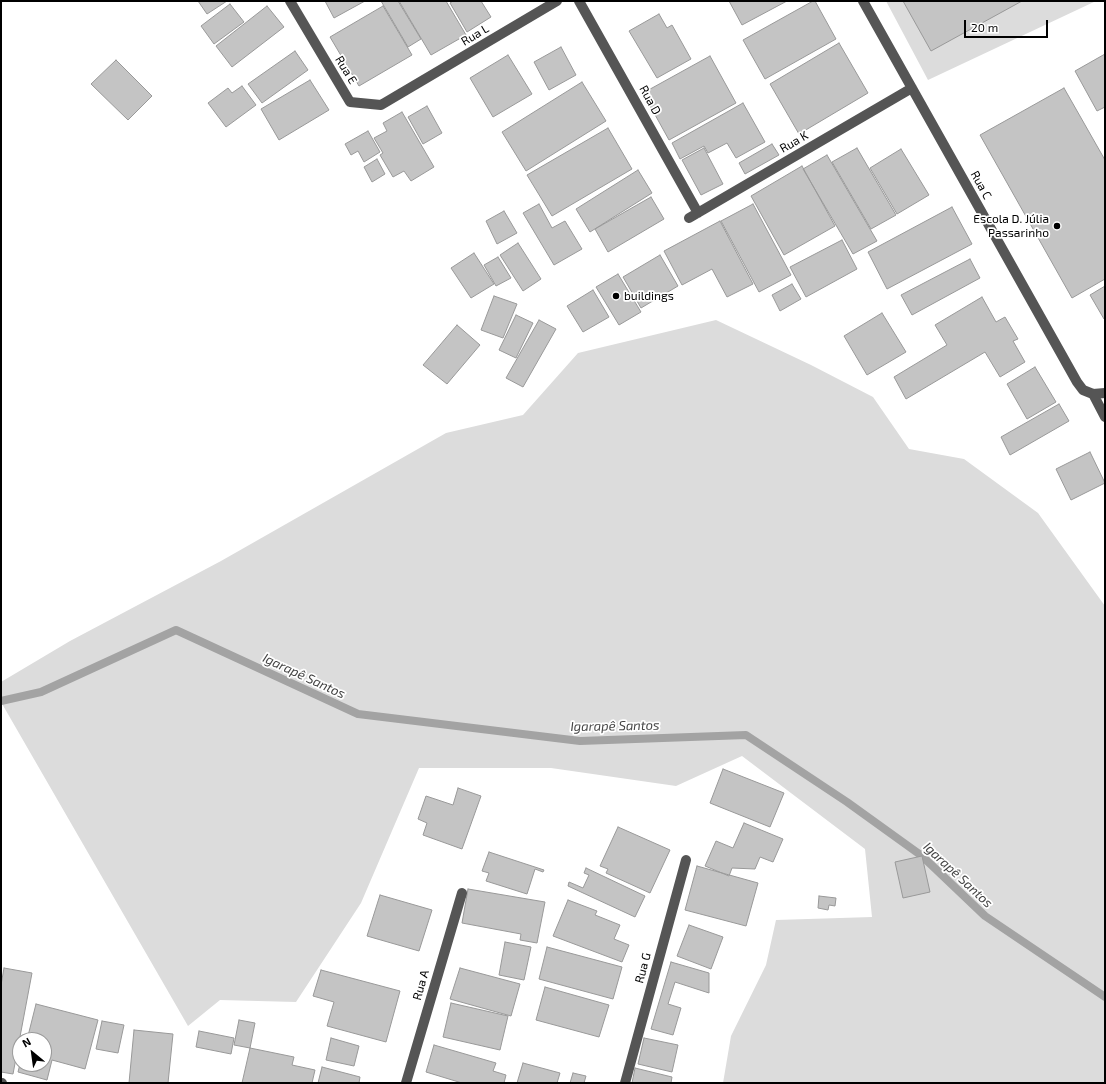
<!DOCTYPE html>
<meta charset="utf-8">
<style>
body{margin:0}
#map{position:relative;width:1106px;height:1084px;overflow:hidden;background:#fff;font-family:"Exo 2",sans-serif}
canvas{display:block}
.frame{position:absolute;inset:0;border:2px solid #000;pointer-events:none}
.north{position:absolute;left:12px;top:1032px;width:40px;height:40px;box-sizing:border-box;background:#fff;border:1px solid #999;border-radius:50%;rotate:331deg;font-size:11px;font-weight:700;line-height:16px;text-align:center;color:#000}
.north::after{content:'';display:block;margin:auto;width:14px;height:18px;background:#000;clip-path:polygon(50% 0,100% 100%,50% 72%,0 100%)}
.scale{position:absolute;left:964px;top:20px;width:84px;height:18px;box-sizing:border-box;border:2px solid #000;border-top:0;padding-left:5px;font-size:12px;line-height:14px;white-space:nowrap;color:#000;-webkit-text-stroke:3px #fff;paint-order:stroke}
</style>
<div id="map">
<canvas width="1106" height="1084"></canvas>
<div class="frame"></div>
<div class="north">N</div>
<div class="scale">20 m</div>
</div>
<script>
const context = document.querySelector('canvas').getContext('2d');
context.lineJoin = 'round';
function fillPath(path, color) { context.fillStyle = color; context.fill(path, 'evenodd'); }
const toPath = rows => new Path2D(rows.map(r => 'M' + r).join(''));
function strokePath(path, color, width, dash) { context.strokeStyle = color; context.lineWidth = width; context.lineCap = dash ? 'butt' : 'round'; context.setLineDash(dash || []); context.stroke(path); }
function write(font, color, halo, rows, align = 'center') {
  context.font = font + ' "Exo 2",sans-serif'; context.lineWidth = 3.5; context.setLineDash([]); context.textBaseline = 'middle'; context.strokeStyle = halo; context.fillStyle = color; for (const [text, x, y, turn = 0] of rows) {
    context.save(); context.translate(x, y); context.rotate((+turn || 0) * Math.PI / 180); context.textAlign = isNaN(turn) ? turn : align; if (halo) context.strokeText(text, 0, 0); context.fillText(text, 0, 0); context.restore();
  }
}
const green = toPath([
 [886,1,1096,1,928,80],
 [716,320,811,365,873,397,909,449,964,459,1038,513,1105,606,1105,1083,723,1083,731,1036,766,965,776,920,872,917,865,849,742,756,676,786,551,768,419,768,361,903,296,1002,220,1000,188,1026,1,702,1,682,70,641,221,561,446,433,523,415,578,353]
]);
const stream = toPath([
 [1,701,41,692,176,630,358,714,580,741,746,735,847,802,922,856,985,916,1105,997]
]);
const building = toPath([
 [198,1,227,1,207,14,198,1],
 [325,1,365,1,334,18,325,1],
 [381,1,398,1,421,39,408,47,381,1],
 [399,1,446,1,466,35,431,55,399,1],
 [453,1,481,1,491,17,467,32,450,3,453,1],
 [729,1,787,1,742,25,729,1],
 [813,1,815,1,836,39,765,79,743,40,813,1],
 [903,1,1022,1,931,51,903,1],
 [230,4,244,22,214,44,201,26,230,4],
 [267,6,284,27,232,67,216,46,267,6],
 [383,6,412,55,359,86,330,37,383,6],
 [659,14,667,28,672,25,691,59,657,78,629,31,659,14],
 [839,43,868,93,799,134,770,84,839,43],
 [561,47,576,75,549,90,534,62,561,47],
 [295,51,308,70,262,103,248,84,295,51],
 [1105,54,1105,107,1097,111,1075,71,1105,54],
 [508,55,532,94,493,117,470,78,508,55],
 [710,56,736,103,669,140,643,93,710,56],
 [116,60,152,96,128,120,91,84,116,60],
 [310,80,329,110,279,140,261,109,310,80],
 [582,82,606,121,526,171,502,132,582,82],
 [242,86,256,105,226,127,208,103,228,88,232,93,242,86],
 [1064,88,1105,160,1105,279,1072,298,980,135,1064,88],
 [743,103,765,142,736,158,727,143,708,153,704,146,680,159,672,143,743,103],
 [427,106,442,133,423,144,408,117,427,106],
 [402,112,434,167,411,181,404,171,393,177,380,155,383,153,374,138,387,131,383,123,402,112],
 [608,128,632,169,552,216,527,175,608,128],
 [368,131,380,152,364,162,358,151,351,155,345,144,368,131],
 [772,144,779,155,745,174,739,163,772,144],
 [704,148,723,184,701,195,682,160,704,148],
 [857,148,896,215,871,229,832,162,857,148],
 [901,149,929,195,897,214,870,168,901,149],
 [827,155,877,241,853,254,803,169,827,155],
 [377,159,385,174,372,182,364,167,377,159],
 [802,166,835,226,784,255,751,196,802,166],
 [638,170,652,193,590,232,576,209,638,170],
 [651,197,664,219,608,252,595,229,651,197],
 [539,204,552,228,565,221,582,249,554,265,523,213,539,204],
 [753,204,791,275,759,292,721,221,753,204],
 [952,207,972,244,887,289,868,252,952,207],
 [504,211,517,233,497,244,486,221,504,211],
 [720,221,753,284,727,297,712,269,682,285,664,251,720,221],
 [842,240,857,269,806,297,790,267,842,240],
 [518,243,541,279,523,291,500,255,518,243],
 [474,253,494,284,471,298,451,268,474,253],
 [660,255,678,286,641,308,623,277,660,255],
 [498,257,511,278,496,286,484,265,498,257],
 [970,259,980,278,912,315,901,295,970,259],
 [618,274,641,312,619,325,596,287,618,274],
 [792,284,801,299,780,311,772,295,792,284],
 [1105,286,1105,318,1104,319,1090,295,1105,286],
 [593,290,609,317,583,332,567,306,593,290],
 [494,296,517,304,503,338,481,330,494,296],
 [982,297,996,322,1005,317,1018,339,1013,341,1025,362,1000,377,985,352,906,399,894,377,947,345,935,325,982,297],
 [882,313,906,352,867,375,844,336,882,313],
 [516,315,533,323,516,358,499,350,516,315],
 [539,320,556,329,523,387,506,378,539,320],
 [457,325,480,345,447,384,423,365,457,325],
 [1035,367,1056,402,1027,419,1007,384,1035,367],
 [1059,404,1069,421,1010,455,1001,437,1059,404],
 [1090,452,1105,483,1071,500,1056,469,1090,452],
 [723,769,784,793,770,827,710,803,723,769],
 [458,788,481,796,462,849,423,835,427,823,418,819,426,796,453,805,458,788],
 [744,823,783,839,773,862,760,857,755,869,732,868,729,876,705,866,716,841,733,848,744,823],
 [618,827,670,850,650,893,606,873,608,869,600,866,618,827],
 [489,852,544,870,543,872,535,869,527,894,486,881,489,873,482,871,489,852],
 [922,856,930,892,903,898,895,862,922,856],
 [697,866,758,883,746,926,685,910,697,866],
 [586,868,645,896,635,917,568,886,569,882,583,888,589,875,584,873,586,868],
 [468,889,545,902,537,943,520,940,521,934,462,923,468,889],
 [380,895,432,910,419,951,367,936,380,895],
 [819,896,836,898,835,906,829,905,828,910,818,908,819,896],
 [568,900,597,911,595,915,620,925,614,939,629,945,622,962,553,936,568,900],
 [689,925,723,937,711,969,677,956,689,925],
 [505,942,531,947,524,980,499,975,505,942],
 [547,947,622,967,613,999,539,979,547,947],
 [671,962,709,973,709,993,675,982,668,1004,681,1008,673,1035,651,1029,671,962],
 [4,968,32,973,13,1074,1,1072,1,985,4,968],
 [460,968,520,984,511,1016,450,999,460,968],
 [321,970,400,991,386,1042,327,1026,334,1002,313,996,321,970],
 [545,987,609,1005,599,1037,536,1020,545,987],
 [451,1003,508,1016,500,1050,443,1037,451,1003],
 [36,1004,98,1020,85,1069,52,1060,47,1080,18,1072,20,1064,44,1064,44,1040,27,1040,36,1004],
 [239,1020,255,1023,250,1048,234,1045,239,1020],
 [102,1021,124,1025,118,1053,96,1049,102,1021],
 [134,1030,173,1034,168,1083,129,1083,134,1030],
 [199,1031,234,1038,231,1054,196,1047,199,1031],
 [331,1038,359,1046,354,1066,326,1060,331,1038],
 [644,1038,678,1045,672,1072,638,1064,644,1038],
 [434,1045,496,1063,493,1071,506,1075,504,1083,462,1083,426,1072,434,1045],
 [250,1048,294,1057,292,1065,315,1070,312,1083,242,1083,250,1048],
 [523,1063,560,1073,557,1083,517,1083,523,1063],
 [322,1067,360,1077,359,1083,318,1083,322,1067],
 [635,1068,672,1077,671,1083,632,1083,635,1068],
 [573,1073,586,1076,584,1083,570,1083,573,1073]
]);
const minor = toPath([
 [290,1,350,102,381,105,557,1],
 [579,1,698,213],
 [863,1,1077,382,1083,390,1093,394,1105,417],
 [689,218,912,88],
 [1093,394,1105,393],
 [1,1083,2,1083],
 [406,1083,462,893],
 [625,1083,686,860]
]);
const markers = [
 [1057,226,4,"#000"],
 [616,296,4,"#000"]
];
const streetNames = [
 ["Rua L",475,35,-31],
 ["Rua E",346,70,59],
 ["Rua D",650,100,61],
 ["Rua K",794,142,-30],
 ["Rua C",981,185,61],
 ["Rua G",643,968,-75],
 ["Rua A",421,985,-74]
];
const poiNames = [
 ["Escola D. Júlia",1049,219],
 ["Passarinho",1049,233],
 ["buildings",624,296,"left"]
];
const waterNames = [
 ["Igarapê Santos",304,676,25],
 ["Igarapê Santos",615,726,-1],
 ["Igarapê Santos",958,875,43]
];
fillPath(green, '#dcdcdc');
strokePath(stream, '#a3a3a3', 8);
fillPath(building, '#c4c4c4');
strokePath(building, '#999', 1);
strokePath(minor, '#555', 10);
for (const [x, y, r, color] of markers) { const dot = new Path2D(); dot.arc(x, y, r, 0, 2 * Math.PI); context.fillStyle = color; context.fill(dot); strokePath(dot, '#fff', 1.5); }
write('12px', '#000', '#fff', streetNames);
write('12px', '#000', '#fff', poiNames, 'right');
write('italic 13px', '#444', '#fff', waterNames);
</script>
